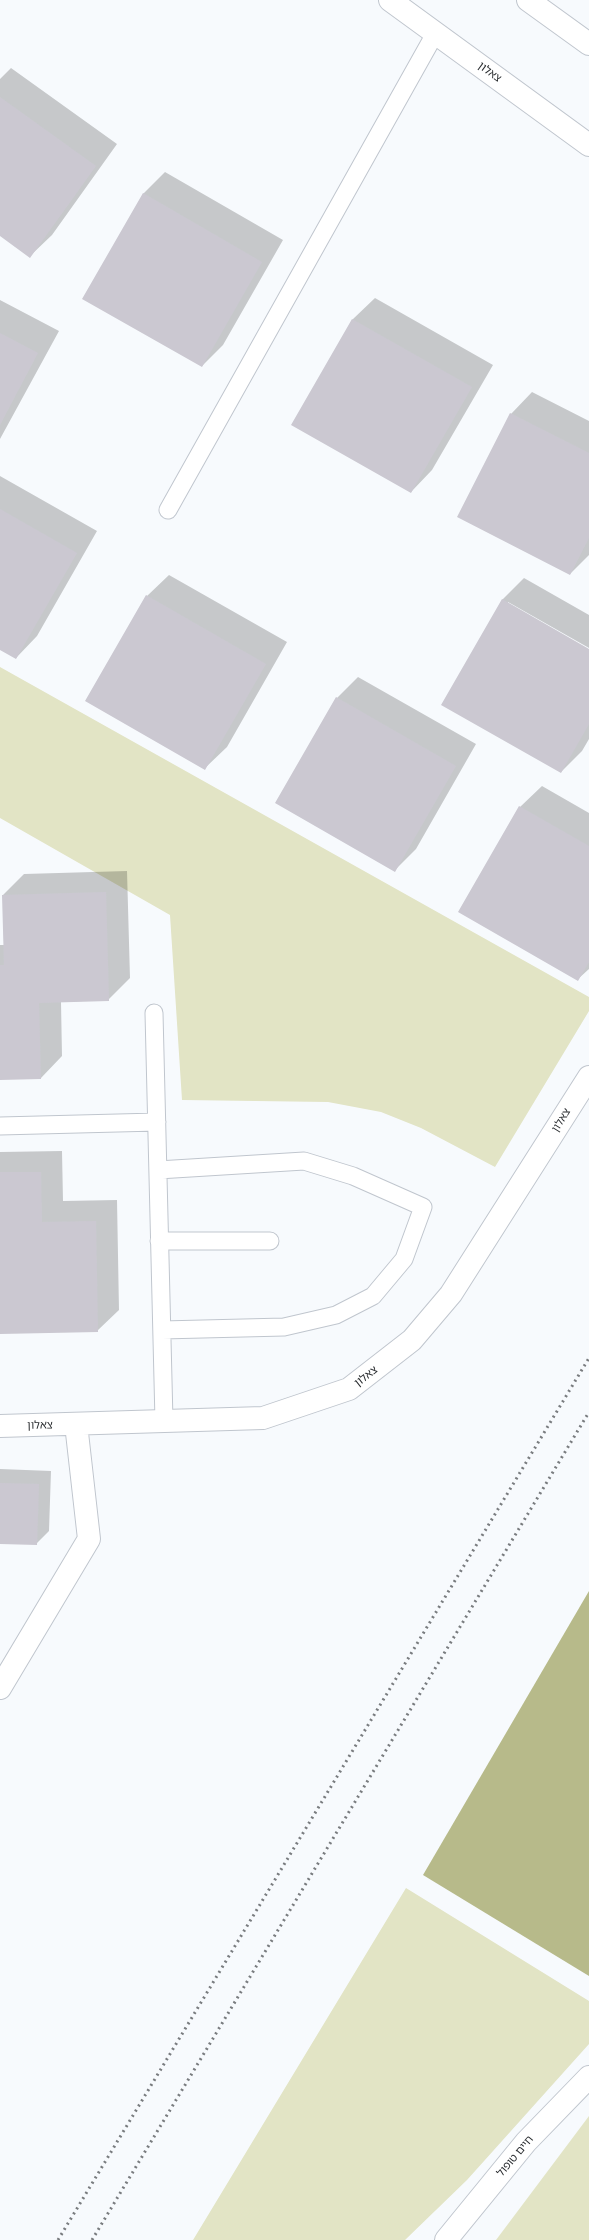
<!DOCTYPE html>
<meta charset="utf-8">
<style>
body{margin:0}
canvas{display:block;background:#f7fafd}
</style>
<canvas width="589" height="2240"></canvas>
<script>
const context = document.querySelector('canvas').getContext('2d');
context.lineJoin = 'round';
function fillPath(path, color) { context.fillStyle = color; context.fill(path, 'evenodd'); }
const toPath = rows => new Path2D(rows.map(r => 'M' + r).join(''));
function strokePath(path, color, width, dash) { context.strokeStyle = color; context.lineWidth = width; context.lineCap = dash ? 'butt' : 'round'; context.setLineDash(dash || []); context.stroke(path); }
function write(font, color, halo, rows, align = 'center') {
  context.font = font + ' Lato,"Noto Sans Hebrew",sans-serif'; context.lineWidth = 4; context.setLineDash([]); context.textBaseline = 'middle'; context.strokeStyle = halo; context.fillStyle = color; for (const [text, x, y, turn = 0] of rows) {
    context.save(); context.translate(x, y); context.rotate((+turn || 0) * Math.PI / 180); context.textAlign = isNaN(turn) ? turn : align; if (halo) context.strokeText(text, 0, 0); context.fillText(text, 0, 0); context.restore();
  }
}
const green = toPath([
 [0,667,589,997,589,1011,495,1167,421,1128,381,1112,328,1102,182,1100,170,915,0,818],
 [406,1888,589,2001,589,2044,467,2180,405,2240,193,2240],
 [589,2116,589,2240,496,2240]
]);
const forest = toPath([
 [589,1591,589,1976,423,1875]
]);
const shadow = toPath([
 [11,68,117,144,52,235,30,256,0,235,0,79],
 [165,172,283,240,223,345,202,366,143,194],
 [375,298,493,365,432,470,411,492,293,424,353,319],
 [0,300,59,331,0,439],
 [532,392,589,421,589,555,570,574,511,414],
 [0,476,97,531,37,636,16,658,0,649],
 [169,575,287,642,227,747,205,768,147,596],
 [524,578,589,615,589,648,508,602,508,604,589,650,589,739,582,751,561,772,502,600],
 [358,677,476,744,416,849,395,870,337,698],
 [542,786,589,813,589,969,578,979,520,807],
 [127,871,130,978,108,1000,61,1002,62,1056,41,1078,0,1079,0,945,4,945,3,895,24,874],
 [62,1151,63,1201,117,1200,119,1310,97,1331,0,1333,0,1152],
 [0,1469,51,1471,49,1531,36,1544,0,1543]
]);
const building = toPath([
 [0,97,96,166,30,258,0,236],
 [143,193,262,262,202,367,82,299],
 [352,319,472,387,411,493,291,425],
 [0,333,38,353,0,425],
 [510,413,589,453,589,538,570,575,457,517],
 [0,509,77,553,16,659,0,650],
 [146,595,266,664,205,770,85,701],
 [502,599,589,649,589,724,561,773,441,705],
 [336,697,456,766,395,872,275,803],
 [519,806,589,846,589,962,578,981,458,912],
 [106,892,109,1001,39,1003,41,1079,0,1080,0,965,4,965,2,895],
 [0,1172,41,1172,42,1222,96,1221,98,1332,0,1334],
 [0,1483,39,1484,37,1545,0,1544]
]);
const lane = toPath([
 [168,510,436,32],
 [154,1013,164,1421],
 [0,1126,157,1122],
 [158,1170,304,1161,353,1176,423,1207,404,1259,373,1296,336,1315,284,1327,162,1330],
 [159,1241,270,1241]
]);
const street = toPath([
 [390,0,589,145],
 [0,1426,263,1418,349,1389,412,1340,451,1294,589,1077],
 [0,1688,89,1539,76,1424]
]);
const secondary = toPath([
 [528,0,589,44],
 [446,2240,526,2142,589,2077]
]);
const rail = toPath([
 [58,2240,589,1358],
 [92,2240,589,1412]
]);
const streetNames = [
 ["צאלון",490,72,36],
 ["צאלון",561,1120,-58],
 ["צאלון",366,1376,-38],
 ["צאלון",40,1425,-1],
 ["חיים טופול",515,2156,-50]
];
fillPath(green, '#e2e4c5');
fillPath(forest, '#b7ba8a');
fillPath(shadow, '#0003');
fillPath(building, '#cbc8d1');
strokePath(lane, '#c0c6ce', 19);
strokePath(street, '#c0c6ce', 24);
strokePath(secondary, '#c0c6ce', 24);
strokePath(lane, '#fff', 17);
strokePath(street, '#fff', 22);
strokePath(secondary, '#fff', 22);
strokePath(rail, '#797c7f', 3, [2, 4]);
write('11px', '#2a2d30', '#fff', streetNames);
</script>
